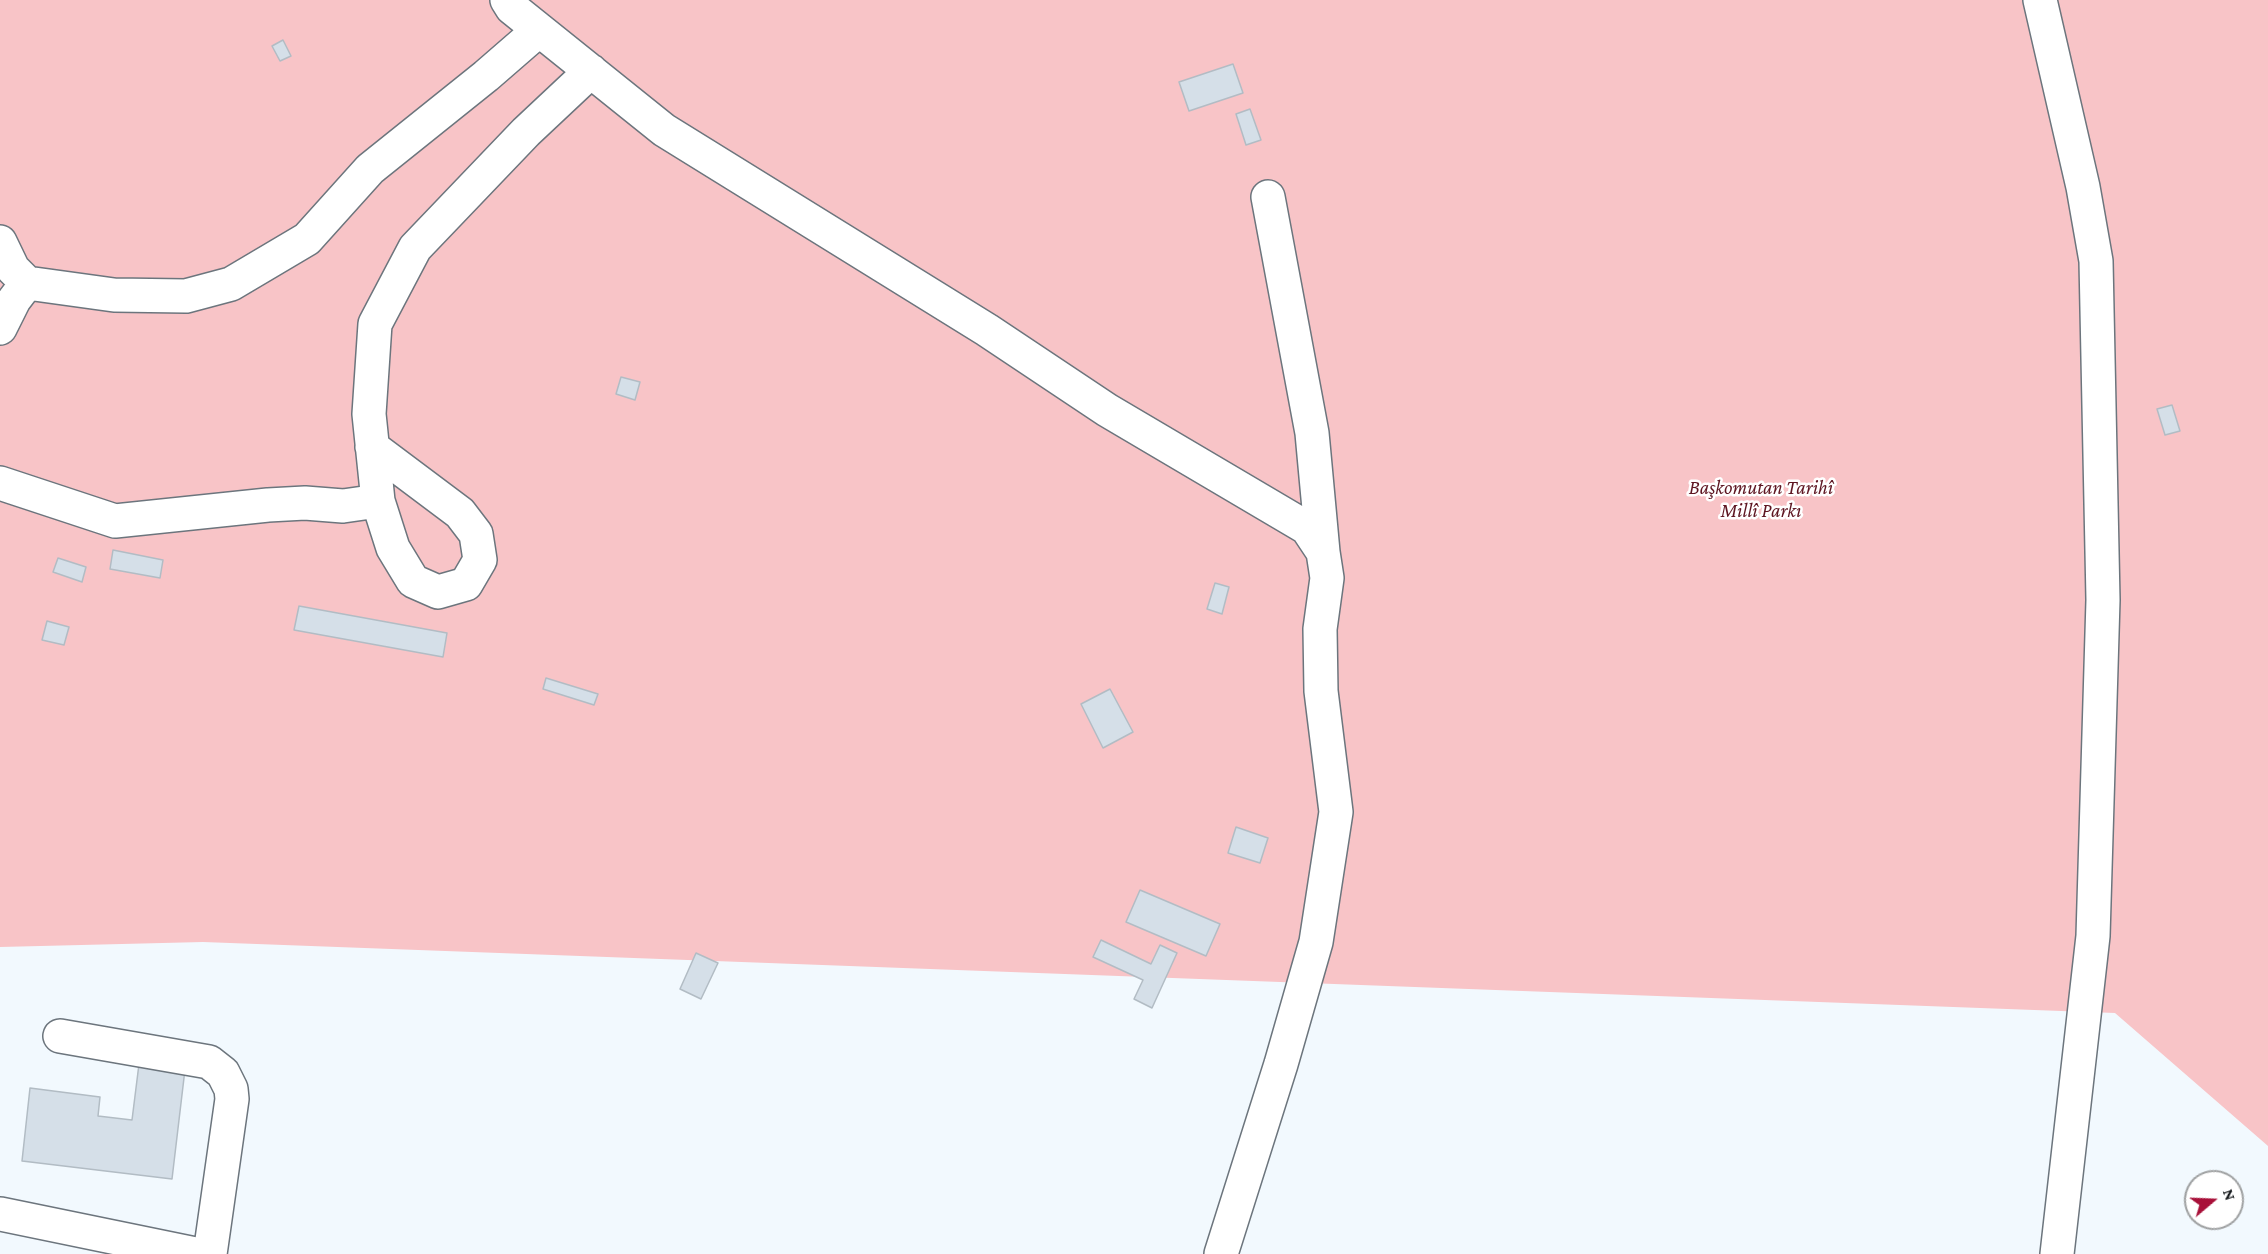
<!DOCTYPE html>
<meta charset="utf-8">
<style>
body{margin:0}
#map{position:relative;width:2268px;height:1254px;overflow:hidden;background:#f2f9fe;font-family:"Crimson Pro",serif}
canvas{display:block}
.north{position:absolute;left:2184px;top:1170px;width:60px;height:60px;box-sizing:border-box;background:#fff;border:2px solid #9fa1a2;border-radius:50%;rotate:71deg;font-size:16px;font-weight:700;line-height:24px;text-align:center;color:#0f1316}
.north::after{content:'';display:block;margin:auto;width:21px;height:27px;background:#a81039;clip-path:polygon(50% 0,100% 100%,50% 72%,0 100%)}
</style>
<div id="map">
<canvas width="2268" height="1254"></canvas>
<div class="north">N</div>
</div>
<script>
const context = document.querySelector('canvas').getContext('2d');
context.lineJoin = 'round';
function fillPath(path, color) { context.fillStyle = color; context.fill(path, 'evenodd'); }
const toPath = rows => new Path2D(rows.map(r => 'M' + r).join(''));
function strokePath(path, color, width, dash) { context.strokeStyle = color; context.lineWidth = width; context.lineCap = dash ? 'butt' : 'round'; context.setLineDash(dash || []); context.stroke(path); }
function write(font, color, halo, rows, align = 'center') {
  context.font = font + ' "Crimson Pro",serif'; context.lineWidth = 5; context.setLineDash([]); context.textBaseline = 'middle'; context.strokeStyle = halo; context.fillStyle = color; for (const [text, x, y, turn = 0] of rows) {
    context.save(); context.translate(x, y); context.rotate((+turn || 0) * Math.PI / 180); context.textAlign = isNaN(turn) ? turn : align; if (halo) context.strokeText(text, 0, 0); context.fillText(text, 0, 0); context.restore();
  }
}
const green = toPath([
 [0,0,2268,0,2268,1146,2115,1013,203,942,0,947]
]);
const building = toPath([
 [283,40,291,56,280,61,272,46,283,40],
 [1233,64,1243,93,1189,111,1179,82,1233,64],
 [1250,109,1261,140,1246,145,1236,114,1250,109],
 [621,377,640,382,635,400,616,394,621,377],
 [2172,405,2180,431,2165,435,2157,409,2172,405],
 [113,550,163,560,160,578,110,569,113,550],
 [58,558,86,567,82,582,53,572,58,558],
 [1215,583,1229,587,1222,614,1207,609,1215,583],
 [299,606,447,633,443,657,294,630,299,606],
 [47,621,69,627,64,645,42,640,47,621],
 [546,678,598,694,594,705,543,689,546,678],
 [1110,689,1133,732,1103,748,1081,704,1110,689],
 [1236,827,1268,838,1260,863,1228,853,1236,827],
 [1140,890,1220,924,1206,956,1126,922,1140,890],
 [1101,940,1151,964,1160,945,1177,953,1152,1008,1134,999,1143,980,1093,957,1101,940],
 [696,953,718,963,701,999,680,989,696,953],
 [140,1056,186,1061,172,1179,22,1161,30,1088,100,1097,98,1116,132,1120,140,1056]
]);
const minor = toPath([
 [507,0,512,8,664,130,987,330,1107,410,1307,528,1323,552,1327,578,1320,629,1321,691,1336,812,1316,942,1281,1064,1221,1254],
 [2040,0,2083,187,2096,261,2103,600,2093,936,2057,1254],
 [1268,197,1312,433,1323,552],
 [0,242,13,269,27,283,114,295,186,296,231,284,307,239,370,169,486,76,539,30],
 [0,328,14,300,27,283],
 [372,447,460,513,476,534,480,560,466,584,438,592,413,581,393,548,378,501,369,414,375,324,415,248,526,132,591,71],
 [0,483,115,521,268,505,305,503,343,506,378,501],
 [60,1036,209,1062,223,1073,231,1089,232,1099,210,1254],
 [0,1214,195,1254]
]);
const parkNames = [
 ["Başkomutan Tarihî",1761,488],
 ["Millî Parkı",1761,511]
];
fillPath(green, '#f8c4c7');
fillPath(building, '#d5dfe8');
strokePath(building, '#b2bcc4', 1.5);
strokePath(minor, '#6c757d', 36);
strokePath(minor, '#fff', 33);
write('italic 20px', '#5e1622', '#fff', parkNames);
</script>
